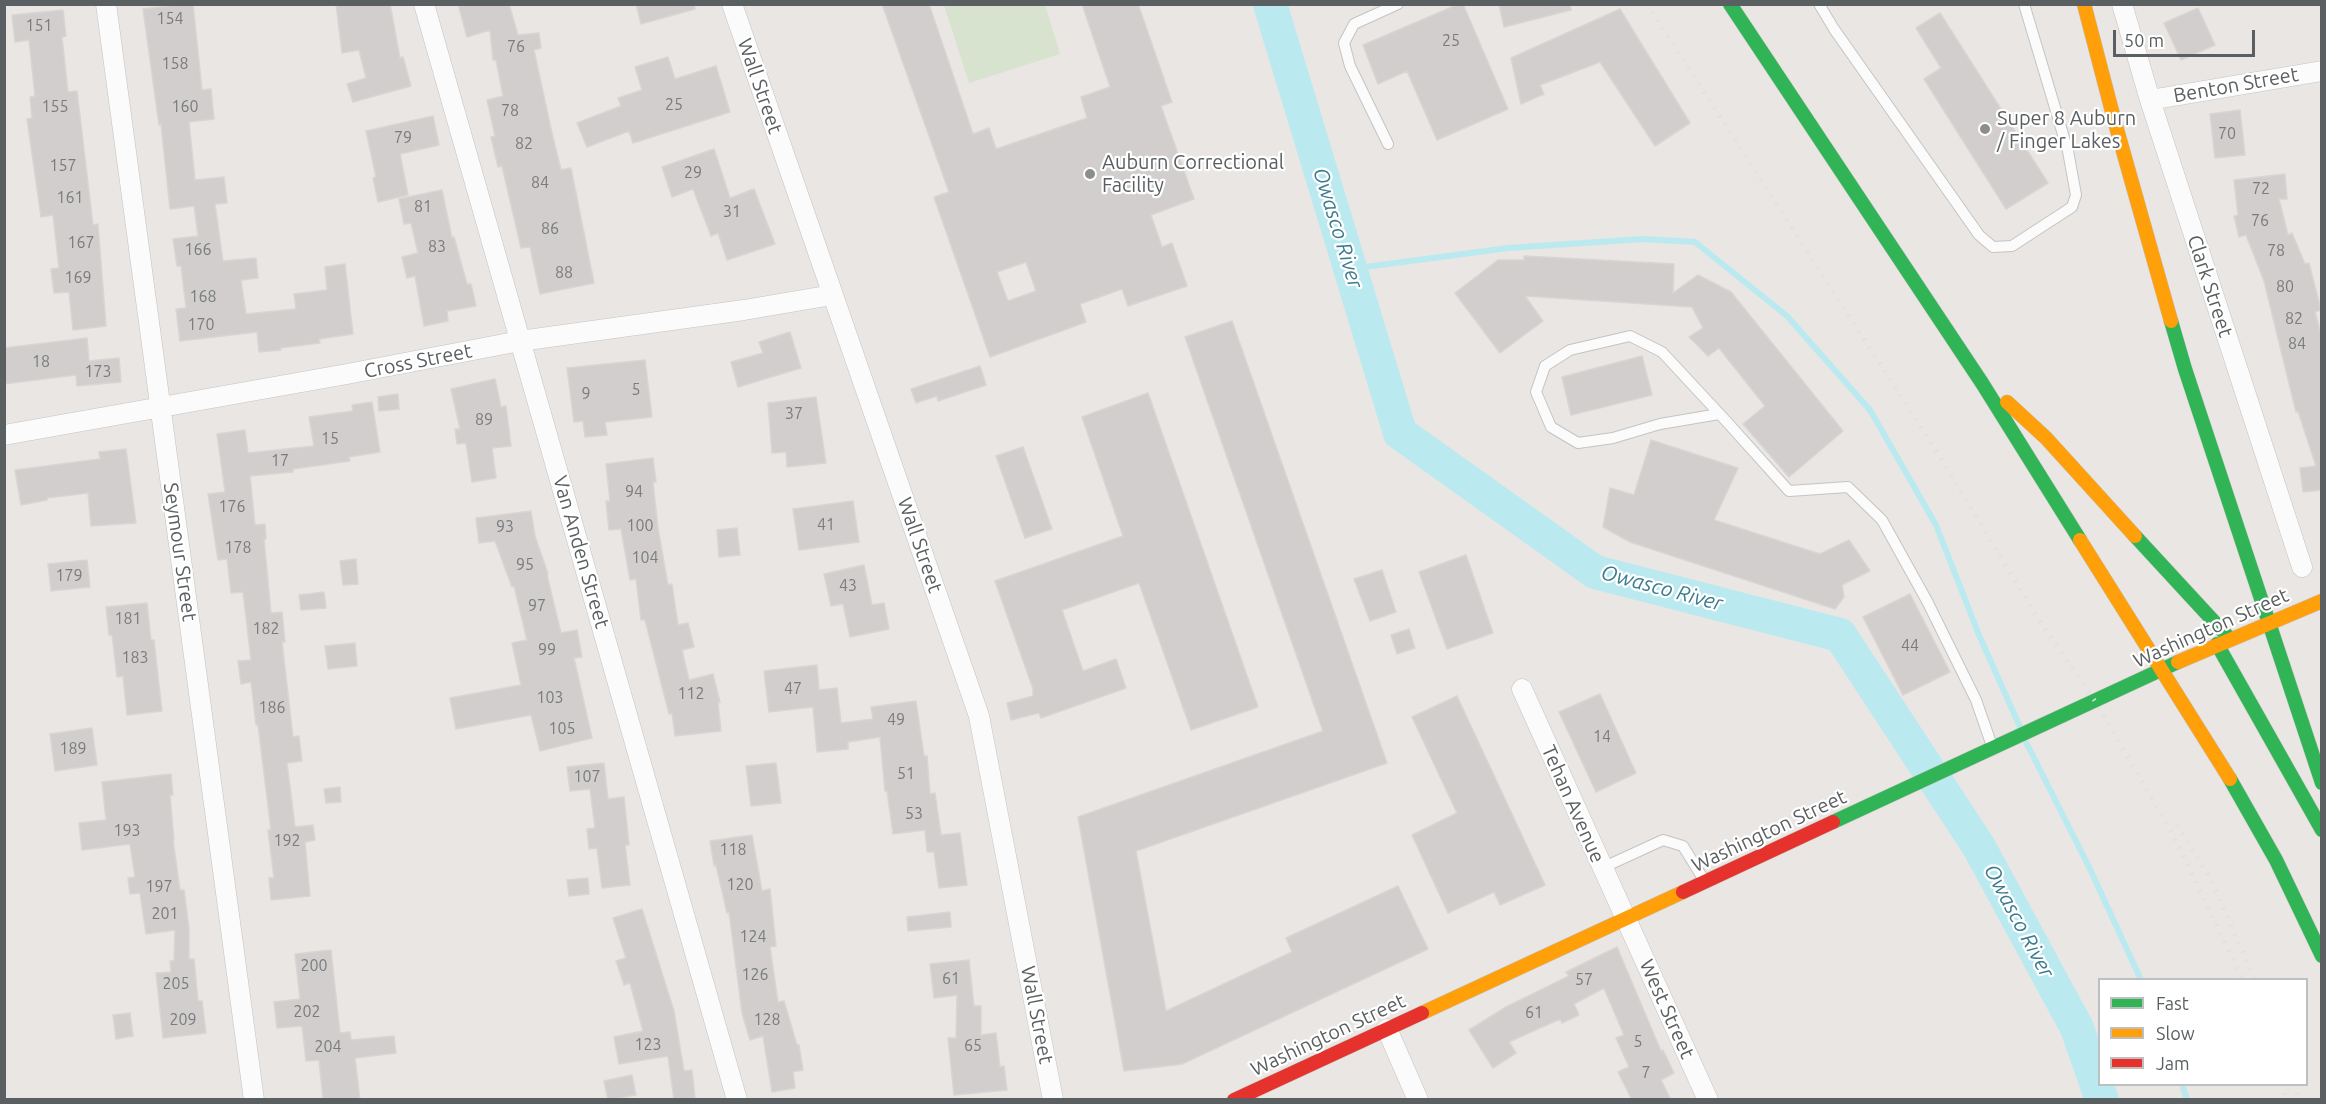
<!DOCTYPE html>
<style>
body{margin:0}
#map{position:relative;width:2326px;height:1104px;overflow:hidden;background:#e9e6e3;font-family:Ubuntu,sans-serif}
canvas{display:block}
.frame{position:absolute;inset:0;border:6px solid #5a5f61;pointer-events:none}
.legend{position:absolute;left:2098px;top:978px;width:210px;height:108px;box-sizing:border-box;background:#fff;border:2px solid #bdbfc0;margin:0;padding:8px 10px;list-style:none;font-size:18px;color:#5a5f61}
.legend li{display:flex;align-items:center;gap:12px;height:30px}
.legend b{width:30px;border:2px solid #bdbfc0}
.scale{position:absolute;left:2113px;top:30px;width:142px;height:27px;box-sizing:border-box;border:3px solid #5a5f61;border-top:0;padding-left:8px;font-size:18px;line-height:21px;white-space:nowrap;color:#5a5f61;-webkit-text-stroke:4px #fff;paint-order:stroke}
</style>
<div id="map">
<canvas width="2326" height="1104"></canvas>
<div class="frame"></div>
<ul class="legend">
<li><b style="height:8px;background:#30b455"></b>Fast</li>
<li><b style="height:8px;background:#ff9f0a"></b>Slow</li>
<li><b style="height:8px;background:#e5322d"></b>Jam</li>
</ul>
<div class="scale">50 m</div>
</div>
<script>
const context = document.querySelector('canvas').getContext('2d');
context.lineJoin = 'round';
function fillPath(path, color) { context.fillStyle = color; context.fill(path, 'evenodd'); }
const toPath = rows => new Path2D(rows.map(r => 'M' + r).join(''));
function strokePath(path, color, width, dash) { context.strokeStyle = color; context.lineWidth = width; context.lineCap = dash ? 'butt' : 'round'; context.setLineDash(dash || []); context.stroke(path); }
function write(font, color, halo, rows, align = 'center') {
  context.font = font + ' Ubuntu,sans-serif'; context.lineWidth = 4.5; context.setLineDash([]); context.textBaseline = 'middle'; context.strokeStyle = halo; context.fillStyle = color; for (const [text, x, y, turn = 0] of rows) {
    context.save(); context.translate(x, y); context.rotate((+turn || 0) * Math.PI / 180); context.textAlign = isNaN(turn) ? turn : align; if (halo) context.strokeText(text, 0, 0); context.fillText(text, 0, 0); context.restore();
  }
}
const green = toPath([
 [944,5,1045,5,1060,54,969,83]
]);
const stream = toPath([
 [1350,269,1508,248,1643,239,1695,242,1787,316,1870,410,1936,525,1979,635,2020,727],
 [2026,742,2091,871,2141,980],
 [2182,1084,2187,1100]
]);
const river = toPath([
 [1270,4,1400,433,1595,572,1840,635,1979,847,2077,1028,2102,1100]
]);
const building = toPath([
 [183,4,193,4,202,90,211,89,214,119,189,122,195,180,224,177,227,203,215,204,223,261,256,258,258,278,241,280,246,314,296,309,294,294,327,290,325,267,345,264,353,334,319,339,320,343,280,348,281,350,259,352,257,332,180,341,176,309,186,308,181,266,177,266,173,239,198,236,194,206,170,209,161,124,159,125,143,9,183,4],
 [336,4,390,4,400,58,403,57,411,86,353,102,347,84,366,78,359,50,342,53,336,4],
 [458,4,509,4,518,35,539,33,541,48,534,50,551,129,561,170,571,168,594,283,540,294,530,247,521,248,502,166,498,167,491,137,495,136,487,100,503,96,496,60,493,60,490,30,467,37,458,4],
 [636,4,694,4,695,9,641,24,636,4],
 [882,4,929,4,973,134,989,128,996,149,1087,118,1081,97,1110,87,1082,4,1138,4,1172,102,1161,106,1194,199,1151,215,1162,247,1172,243,1187,286,1128,306,1122,289,1080,304,1086,322,990,357,934,197,949,192,882,4],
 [1026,262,1036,291,1008,301,997,272,1026,262],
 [1459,4,1463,4,1508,109,1437,140,1407,71,1378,84,1363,45,1459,4],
 [1499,4,1570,4,1571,10,1504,27,1499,4],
 [2198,8,2215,45,2181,60,2164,23,2198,8],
 [1620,9,1690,123,1655,146,1600,62,1540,85,1544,94,1521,104,1511,58,1620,9],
 [63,10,66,36,62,37,68,92,77,91,93,225,98,224,106,326,73,330,69,292,54,293,51,269,59,268,53,215,41,217,27,119,32,118,30,97,35,96,29,40,15,42,12,15,63,10],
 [1940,13,2048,183,2006,209,1924,79,1941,68,1916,28,1940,13],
 [668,57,675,79,716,66,730,112,633,143,629,131,587,147,577,123,621,106,618,98,642,90,635,67,668,57],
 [2240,110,2245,155,2215,158,2210,114,2240,110],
 [433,116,439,145,400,154,408,195,378,202,373,178,376,177,366,131,433,116],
 [714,149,730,198,754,189,775,244,727,260,718,233,711,236,693,189,672,197,662,167,714,149],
 [2285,174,2287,199,2279,199,2288,235,2292,233,2305,264,2309,263,2321,310,2315,312,2322,337,2322,490,2303,492,2300,468,2316,466,2298,411,2296,412,2264,281,2246,235,2239,237,2234,216,2238,215,2234,180,2285,174],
 [442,190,452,238,454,237,467,284,471,284,476,306,447,311,448,321,424,326,415,276,407,278,402,257,418,253,411,223,404,224,399,199,442,190],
 [1524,256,1674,264,1673,293,1698,275,1731,292,1843,431,1789,477,1743,424,1765,406,1719,348,1708,356,1689,337,1703,328,1692,307,1525,296,1543,321,1500,353,1455,293,1498,260,1524,260,1524,256],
 [1232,321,1387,763,1136,851,1166,1011,1292,952,1286,938,1398,886,1428,949,1182,1064,1124,1071,1078,817,1323,731,1185,337,1232,321],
 [790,332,801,368,738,387,731,362,763,353,759,342,790,332],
 [87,338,89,361,119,358,121,382,77,386,76,375,4,384,4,348,87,338],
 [1642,356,1652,395,1571,415,1562,377,1642,356],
 [645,360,652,417,605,422,607,435,585,437,583,421,574,422,567,368,645,360],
 [980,366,986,385,938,401,937,396,916,403,911,389,980,366],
 [495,379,501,407,506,406,511,446,492,448,496,478,472,482,466,443,457,444,455,429,460,429,451,389,495,379],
 [1148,393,1258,707,1191,730,1139,583,1062,610,1083,671,1116,659,1126,688,1041,718,1039,713,1011,720,1007,703,1033,696,1033,689,995,581,1123,536,1082,417,1148,393],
 [398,394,399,409,379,411,378,397,398,394],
 [816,397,826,463,787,467,786,452,772,453,768,403,816,397],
 [372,402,380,452,349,457,350,461,293,469,293,472,250,476,255,525,265,524,266,539,264,539,271,613,282,612,285,642,282,642,293,737,299,736,302,761,287,763,295,827,313,825,315,840,305,842,310,896,271,900,269,878,274,878,268,830,271,830,258,725,256,725,251,682,241,684,238,661,251,660,243,592,231,593,227,559,218,560,208,494,225,492,217,434,245,430,248,453,314,446,309,417,353,411,352,405,372,402],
 [1651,440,1738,468,1714,520,1820,554,1849,540,1870,571,1842,585,1844,597,1835,609,1630,542,1603,527,1610,488,1634,495,1651,440],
 [1023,447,1052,529,1025,538,996,456,1023,447],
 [126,449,136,523,91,526,88,493,47,498,47,500,21,505,15,470,100,459,99,452,126,449],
 [653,458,656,482,653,482,658,528,668,585,672,584,678,625,688,623,694,647,682,650,689,680,713,674,720,702,718,703,721,731,675,736,672,713,669,714,645,620,641,620,636,579,630,580,621,529,609,530,606,501,610,501,606,464,653,458],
 [853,501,859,542,799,550,793,509,853,501],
 [531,511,535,536,548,574,547,575,561,633,577,630,582,657,574,658,592,738,540,751,531,715,456,729,450,698,521,685,512,643,527,640,514,586,512,587,495,541,479,543,476,518,531,511],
 [737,528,740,555,719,557,717,530,737,528],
 [1466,555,1493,633,1447,649,1419,572,1466,555],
 [356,559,358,584,343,585,340,561,356,559],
 [87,560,90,587,51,591,48,564,87,560],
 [864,565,872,605,884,603,889,629,850,637,843,604,831,606,824,574,864,565],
 [1382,570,1396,612,1370,621,1354,579,1382,570],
 [324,592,326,608,301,610,299,595,324,592],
 [1910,594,1950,672,1903,695,1863,617,1910,594],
 [147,603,151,640,154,640,162,711,127,715,123,676,117,677,112,635,109,635,106,607,147,603],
 [1409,629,1415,648,1397,654,1391,635,1409,629],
 [355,643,357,666,328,669,325,646,355,643],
 [817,665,819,690,837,688,841,723,873,719,871,707,916,701,924,756,927,756,930,794,935,793,941,835,960,833,967,885,939,888,934,852,927,852,925,830,893,834,887,791,885,791,880,737,848,742,848,749,817,752,813,707,769,712,764,671,817,665],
 [1600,694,1636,773,1596,792,1559,712,1600,694],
 [1457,696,1545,885,1500,905,1494,892,1448,913,1412,835,1457,813,1412,717,1457,696],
 [92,728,97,765,55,771,50,734,92,728],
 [604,763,608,799,624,797,629,845,625,845,630,885,602,888,597,848,589,849,587,829,595,828,590,789,570,791,567,767,604,763],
 [776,763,781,803,751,806,746,766,776,763],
 [171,774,173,795,170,795,174,840,173,840,180,890,184,890,189,928,189,959,194,959,198,1001,202,1001,206,1033,163,1038,156,973,171,972,170,961,174,961,175,930,146,934,140,893,130,894,128,878,135,877,130,844,82,850,79,823,106,820,102,782,171,774],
 [340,787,341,802,326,803,324,789,340,787],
 [752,835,762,891,770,889,776,946,770,947,778,1002,784,1001,797,1045,799,1045,803,1070,793,1072,795,1088,772,1092,763,1036,750,1040,742,1013,729,912,727,913,716,865,714,866,710,841,752,835],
 [588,878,589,894,569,896,567,880,588,878],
 [642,909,674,1011,684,1071,692,1070,695,1098,674,1100,668,1056,619,1064,614,1037,643,1031,630,983,624,985,616,961,626,958,613,918,642,909],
 [950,912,951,927,908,931,907,917,950,912],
 [1617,947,1661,1051,1663,1050,1674,1073,1661,1080,1671,1100,1632,1100,1618,1072,1629,1067,1616,1038,1624,1035,1604,988,1574,1004,1579,1015,1562,1023,1560,1019,1509,1042,1516,1053,1493,1068,1469,1030,1506,1007,1569,976,1566,972,1617,947],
 [331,950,340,1033,350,1032,351,1040,394,1036,396,1053,355,1058,360,1100,323,1100,319,1060,306,1061,302,1026,277,1028,274,1002,300,999,295,954,331,950],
 [969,960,974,1006,981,1006,981,1035,996,1033,1000,1067,1004,1066,1007,1090,954,1095,948,1038,956,1038,957,995,934,998,930,964,969,960],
 [130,1013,133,1036,116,1039,113,1015,130,1013],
 [632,1075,636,1095,608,1100,604,1081,632,1075]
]);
const lane = toPath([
 [1819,4,1834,29,1979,235,1993,247,2012,246,2072,207,2076,195,2068,151,2024,4],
 [1388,144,1350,66,1344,43,1354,24,1398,4],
 [1719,414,1660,424,1613,438,1578,443,1551,427,1536,392,1545,366,1570,350,1630,336,1662,352,1727,422,1789,491,1848,487,1882,520,1927,601,1976,700,1992,746],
 [1602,868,1663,840,1683,846,1704,880]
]);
const street = toPath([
 [106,4,254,1100],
 [424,4,737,1100],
 [732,4,979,716,1053,1100],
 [2122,4,2150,100,2302,567],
 [2150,100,2322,71],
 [4,435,347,374,520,341,744,310,832,295],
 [1522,689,1708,1100],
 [1387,1029,1418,1100]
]);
const fast = toPath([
 [1730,4,1982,383,2080,540],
 [2171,321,2185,369,2322,783],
 [2135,536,2230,639],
 [2217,644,2322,830],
 [2230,779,2276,860,2322,956],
 [1833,822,2178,662]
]);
const slow = toPath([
 [2084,4,2114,119,2171,321],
 [2007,402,2046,438,2135,536],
 [2080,540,2230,779],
 [2178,662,2322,601],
 [1422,1013,1683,892]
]);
const jam = toPath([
 [1683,892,1833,822],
 [1234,1100,1422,1013]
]);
const rail = toPath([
 [1647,4,1935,449,2039,620,2095,701,2173,835,2243,980],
 [2177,825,2210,878,2255,980],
 [2282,1084,2287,1100],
 [2294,1084,2299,1100]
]);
const markers = [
 [1985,129,6,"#8c8e8e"],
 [1090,174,6,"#8c8e8e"]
];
const numberNames = [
 ["154",170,19],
 ["151",39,26],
 ["25",1451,41],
 ["76",516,47],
 ["158",175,64],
 ["25",674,105],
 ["155",55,107],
 ["160",185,107],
 ["78",510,111],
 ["70",2227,134],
 ["79",403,138],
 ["82",524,144],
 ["157",63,166],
 ["29",693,173],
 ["84",540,183],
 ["72",2261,189],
 ["161",70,198],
 ["81",423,207],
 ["31",732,212],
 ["76",2260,221],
 ["86",550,229],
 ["167",81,243],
 ["83",437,247],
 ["166",198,250],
 ["78",2276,251],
 ["88",564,273],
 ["169",78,278],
 ["80",2285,287],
 ["168",203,297],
 ["82",2294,319],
 ["170",201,325],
 ["84",2297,344],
 ["18",41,362],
 ["173",98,372],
 ["5",636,390],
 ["9",586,394],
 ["37",794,414],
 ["89",484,420],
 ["15",330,439],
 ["17",280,461],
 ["94",634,492],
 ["176",232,507],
 ["41",826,525],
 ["100",640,526],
 ["93",505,527],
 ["178",238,548],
 ["104",645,558],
 ["95",525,565],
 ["179",69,576],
 ["43",848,586],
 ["97",537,606],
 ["181",128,619],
 ["182",266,629],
 ["44",1910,646],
 ["99",547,650],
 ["183",135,658],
 ["47",793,689],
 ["112",691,694],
 ["103",550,698],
 ["186",272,708],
 ["49",896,720],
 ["105",562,729],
 ["14",1602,737],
 ["189",73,749],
 ["51",906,774],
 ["107",587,777],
 ["53",914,814],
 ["193",127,831],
 ["192",287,841],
 ["118",733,850],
 ["120",740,885],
 ["197",159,887],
 ["201",165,914],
 ["124",753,937],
 ["200",314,966],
 ["126",755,975],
 ["61",951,979],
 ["57",1584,980],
 ["205",176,984],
 ["202",307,1012],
 ["61",1534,1013],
 ["209",183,1020],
 ["128",767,1020],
 ["5",1638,1042],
 ["123",648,1045],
 ["65",973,1046],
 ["204",328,1047],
 ["7",1646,1073]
];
const streetNames = [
 ["Benton Street",2236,85,-10],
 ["Wall Street",760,86,71],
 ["Clark Street",2210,286,72],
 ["Cross Street",418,361,-11],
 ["Wall Street",920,545,71],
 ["Seymour Street",180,552,82],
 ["Van Anden Street",581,552,74],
 ["Washington Street",2211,628,-24],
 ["Tehan Avenue",1573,804,66],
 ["Washington Street",1769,831,-25],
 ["West Street",1667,1009,66],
 ["Wall Street",1037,1015,79],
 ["Washington Street",1328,1035,-25]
];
const poiNames = [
 ["Super 8 Auburn",1997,118],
 ["/ Finger Lakes",1997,141],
 ["Auburn Correctional",1102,162],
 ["Facility",1102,185]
];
const waterNames = [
 ["Owasco River",1338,228,73],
 ["Owasco River",1662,588,15],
 ["Owasco River",2019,921,62]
];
fillPath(green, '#d7e3cf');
strokePath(stream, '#baeaf0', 6);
strokePath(river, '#baeaf0', 34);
fillPath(building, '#d1cecd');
strokePath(building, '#d8d5d2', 1.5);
strokePath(lane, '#c3c4c3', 12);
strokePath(street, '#c3c4c3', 21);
strokePath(fast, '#c3c3c3', 15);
strokePath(slow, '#c3c3c3', 15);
strokePath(jam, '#c3c3c3', 15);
strokePath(lane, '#fcfbfb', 10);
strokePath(street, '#fcfbfb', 20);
strokePath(fast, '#30b455', 14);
strokePath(slow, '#ff9f0a', 14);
strokePath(jam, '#e5322d', 14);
strokePath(rail, '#e0e0e0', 4.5, [1.5, 8]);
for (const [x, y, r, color] of markers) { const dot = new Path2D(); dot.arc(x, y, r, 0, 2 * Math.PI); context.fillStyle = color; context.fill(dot); strokePath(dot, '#fff', 2); }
write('16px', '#797c7d', null, numberNames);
write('20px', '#5a5f61', '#fff', streetNames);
write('20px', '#5a5f61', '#fff', poiNames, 'left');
write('italic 21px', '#3d7c8e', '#fff', waterNames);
</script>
